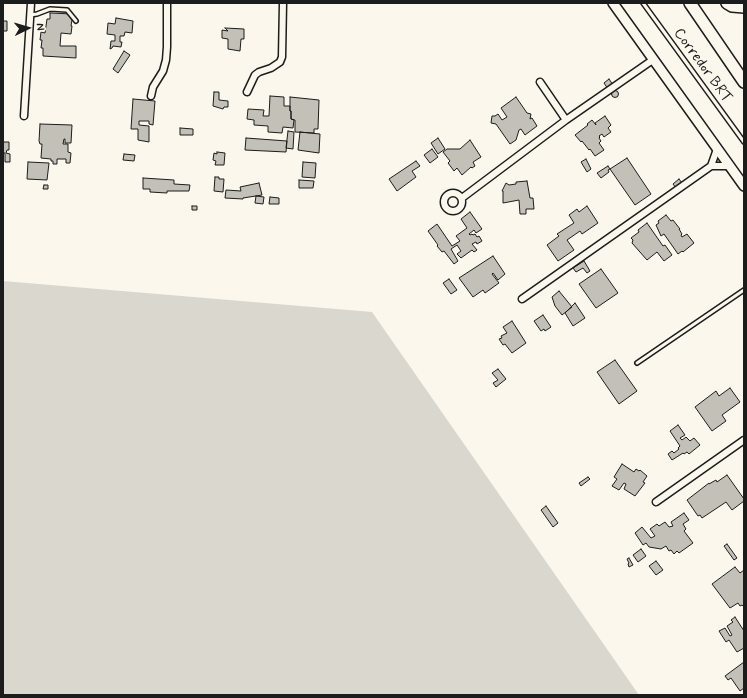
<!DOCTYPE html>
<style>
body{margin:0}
#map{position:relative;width:747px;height:698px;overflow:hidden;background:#fbf7ec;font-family:Mynerve,sans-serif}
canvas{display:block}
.frame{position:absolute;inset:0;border:4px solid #1c1c1c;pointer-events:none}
.north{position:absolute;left:8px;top:8px;width:40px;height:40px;-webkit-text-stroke:3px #fbf7ec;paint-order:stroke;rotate:85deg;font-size:11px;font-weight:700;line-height:16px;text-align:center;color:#1c1c1c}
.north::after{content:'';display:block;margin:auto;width:14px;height:18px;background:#1c1c1c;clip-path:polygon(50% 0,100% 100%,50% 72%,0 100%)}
</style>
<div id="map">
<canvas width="747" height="698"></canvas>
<div class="frame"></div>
<div class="north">N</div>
</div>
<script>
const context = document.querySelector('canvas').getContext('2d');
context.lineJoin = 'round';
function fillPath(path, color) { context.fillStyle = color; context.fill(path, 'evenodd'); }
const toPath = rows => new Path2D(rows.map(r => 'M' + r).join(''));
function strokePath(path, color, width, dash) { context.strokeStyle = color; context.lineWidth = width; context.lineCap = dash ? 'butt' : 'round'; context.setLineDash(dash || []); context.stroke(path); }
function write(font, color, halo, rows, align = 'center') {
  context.font = font + ' Mynerve,sans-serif'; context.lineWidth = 3; context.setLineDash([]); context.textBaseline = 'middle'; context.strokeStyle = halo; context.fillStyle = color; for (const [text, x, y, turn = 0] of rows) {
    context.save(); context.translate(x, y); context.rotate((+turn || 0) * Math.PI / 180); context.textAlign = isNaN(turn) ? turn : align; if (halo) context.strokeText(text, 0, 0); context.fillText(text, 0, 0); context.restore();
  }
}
const green = toPath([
 [3,281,372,312,639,695,3,695]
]);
const building = toPath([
 [50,13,73,14,71,26,72,26,71,34,61,33,60,46,76,46,76,58,43,56,43,48,41,48,42,40,40,40,41,32,45,33,47,19,50,19,50,13],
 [116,18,133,21,132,33,125,32,124,36,120,36,120,42,122,42,121,47,113,46,112,48,110,49,111,41,115,41,115,35,107,34,108,23,115,24,116,18],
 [3,21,7,21,7,31,3,31,3,21],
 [225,28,244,29,244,39,241,39,240,51,228,49,228,39,222,38,222,30,228,31,225,28],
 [124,51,130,55,118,73,113,69,124,51],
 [609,79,613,85,608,89,604,83,609,79],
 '611.5 94a3.5 3.5 0 1 1 7 0a3.5 3.5 0 1 1-7 0Z',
 [214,92,219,92,219,100,228,101,228,107,224,107,223,109,213,106,214,92],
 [270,96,284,97,284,106,290,106,290,111,291,111,291,119,294,120,293,128,283,127,282,133,268,132,268,126,254,125,254,120,247,119,248,109,264,110,263,116,269,116,270,96],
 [290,97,319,100,318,129,314,129,314,133,295,132,295,120,291,119,291,111,290,111,290,97],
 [516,97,527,113,531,114,530,119,532,118,537,126,525,135,521,129,519,130,516,140,510,144,496,124,491,123,492,116,495,116,498,114,502,120,507,117,501,108,516,97],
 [133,99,155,101,153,125,149,124,149,121,139,121,139,125,149,126,149,142,138,140,138,129,131,129,133,99],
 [605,116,611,125,608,128,611,132,604,137,602,134,599,136,600,137,599,138,601,141,599,143,604,150,595,156,590,149,589,150,582,141,581,142,575,135,588,125,587,124,592,120,596,125,595,123,605,116],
 [40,124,72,125,71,143,65,143,65,139,64,139,63,144,68,144,68,152,71,153,70,163,66,163,66,159,57,159,57,164,53,164,53,161,51,161,51,159,41,158,42,144,40,144,39,141,40,124],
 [180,128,193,129,193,135,180,135,180,128],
 [288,131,294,132,293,149,286,148,288,131],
 [300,132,320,134,319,153,298,150,300,132],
 [246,138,287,141,286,152,245,150,246,138],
 [438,138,445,149,438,154,431,143,438,138],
 [470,140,481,157,473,162,475,166,472,168,471,167,462,175,457,168,454,171,448,163,450,161,443,152,447,149,460,149,470,140],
 [3,142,9,142,9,150,7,150,6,153,10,154,10,162,5,162,5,153,3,153,3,142],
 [432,149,438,157,430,163,424,155,432,149],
 [217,152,225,153,224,165,215,165,216,161,213,160,214,153,217,154,217,152],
 [124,154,135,155,134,161,123,160,124,154],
 [627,158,651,194,635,205,610,169,627,158],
 [586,159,591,169,587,172,581,162,586,159],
 [416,161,420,166,412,171,416,177,397,191,389,179,416,161],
 [28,162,49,163,47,180,27,179,28,162],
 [303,162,316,163,315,178,302,177,303,162],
 [608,166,610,169,608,170,609,172,601,178,597,173,608,166],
 [215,177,219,177,219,179,224,179,223,192,214,191,215,177],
 [143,178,174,180,174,184,190,185,189,191,167,191,167,193,150,192,150,189,143,189,143,178],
 [679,179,682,183,676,188,673,184,679,179],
 [299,180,314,181,313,188,299,188,299,180],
 [527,181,530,198,533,198,534,209,526,209,526,214,520,214,519,200,503,203,503,191,502,191,506,183,509,185,516,184,516,182,527,181],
 [259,183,262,195,243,198,243,199,225,198,226,190,241,191,240,187,259,183],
 [44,185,48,185,48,189,43,189,44,185],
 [256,196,264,197,263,204,255,203,256,196],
 [270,197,279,198,279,204,269,204,270,197],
 [192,206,197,206,197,210,192,210,192,206],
 [587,206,598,223,582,234,580,231,567,240,574,250,558,261,547,245,559,236,557,234,574,223,569,215,577,209,579,212,587,206],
 [470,212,482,229,476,233,474,230,469,234,470,235,472,234,473,235,475,234,477,237,479,236,482,241,477,244,476,242,472,244,477,250,474,252,472,250,461,258,457,254,461,251,457,245,451,249,458,261,454,264,444,251,442,252,437,246,438,245,428,231,437,224,452,246,460,241,456,236,467,228,461,219,470,212],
 [666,215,671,221,673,220,680,229,679,229,682,234,681,235,682,237,687,234,694,243,683,252,682,251,678,254,664,234,661,236,656,225,659,223,658,221,666,215],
 [647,223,663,246,665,245,672,255,664,261,657,252,647,260,632,243,633,240,631,238,639,232,638,230,647,223],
 [493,256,505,274,498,280,493,273,492,274,499,283,485,293,483,290,473,297,459,278,493,256],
 [584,261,590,271,587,273,583,268,576,272,573,268,584,261],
 [601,269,618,293,596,308,579,284,601,269],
 [449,279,457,290,451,294,443,283,449,279],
 [559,291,572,307,562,315,555,306,552,297,559,291],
 [575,303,585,318,573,326,565,313,575,303],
 [543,315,551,327,545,331,544,329,541,331,534,321,543,315],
 [512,321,526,343,512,353,505,344,503,345,499,339,502,338,501,336,507,333,503,327,512,321],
 [615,360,637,391,619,404,597,372,615,360],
 [498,369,506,379,496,387,493,383,498,380,492,373,498,369],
 [730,388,740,402,722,415,726,421,712,431,695,407,716,391,719,396,730,388],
 [678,425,685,435,680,438,682,440,686,437,690,441,694,438,700,445,689,454,687,452,684,454,683,453,672,460,668,454,672,451,674,453,679,449,678,448,680,446,670,431,678,425],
 [622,464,634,472,636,469,639,471,640,470,647,476,643,482,645,483,635,496,624,489,626,484,624,483,619,490,612,486,617,479,614,477,622,464],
 [727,475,744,499,744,501,732,510,726,502,702,518,700,515,698,516,687,500,709,483,709,484,716,480,717,482,727,475],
 [588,477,590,479,581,486,579,483,588,477],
 [546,506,558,523,553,527,541,510,546,506],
 [684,513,689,520,683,524,686,529,684,531,693,543,679,553,677,551,674,554,671,550,669,551,666,546,661,549,649,547,646,543,643,545,635,533,642,527,651,538,655,536,650,529,657,524,659,526,665,522,669,527,673,526,671,522,684,513],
 [727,544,737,558,734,560,724,546,727,544],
 [641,549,646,556,638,562,633,555,641,549],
 [629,558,633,565,629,567,628,564,629,563,627,559,629,558],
 [656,561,663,570,656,575,649,566,656,561],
 [735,567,740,573,744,570,744,607,742,605,740,606,738,603,730,608,712,584,735,567],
 [735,617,744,631,744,648,737,652,729,640,726,642,719,631,725,628,730,636,732,635,727,626,733,622,731,620,735,617],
 [744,662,744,688,740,691,731,678,728,680,725,676,744,662]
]);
const service = toPath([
 [643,3,744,142],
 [30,15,37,14,50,9,67,10,76,21],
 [637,363,744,290]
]);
const minor = toPath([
 [540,82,566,120],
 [247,92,255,75,259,72,271,68,280,62,282,57,283,3],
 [151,96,153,87,163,71,166,60,167,47,167,3],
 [24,116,31,3],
 [711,166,717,149],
 '444 202a9 9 0 1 1 18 0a9 9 0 1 1-18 0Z',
 [462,198,566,120,654,59],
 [522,299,711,166,729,166],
 [656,502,744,440]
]);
const secondary = toPath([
 [613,3,744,186]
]);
const trunk = toPath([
 [690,3,744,82],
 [727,3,732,6,744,7]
]);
const streetNames = [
 ["Corredor BRT",702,66,54]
];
fillPath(green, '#dad7ce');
fillPath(building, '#c3c0b8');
strokePath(building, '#1c1c1c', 1);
strokePath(service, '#1c1c1c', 6);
strokePath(minor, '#1c1c1c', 9);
strokePath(secondary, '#1c1c1c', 12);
strokePath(trunk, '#1c1c1c', 14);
strokePath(service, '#fbf7ec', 3);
strokePath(minor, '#fbf7ec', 6);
strokePath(secondary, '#fbf7ec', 9);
strokePath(trunk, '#fbf7ec', 11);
write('15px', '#1c1c1c', '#fbf7ec', streetNames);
</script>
